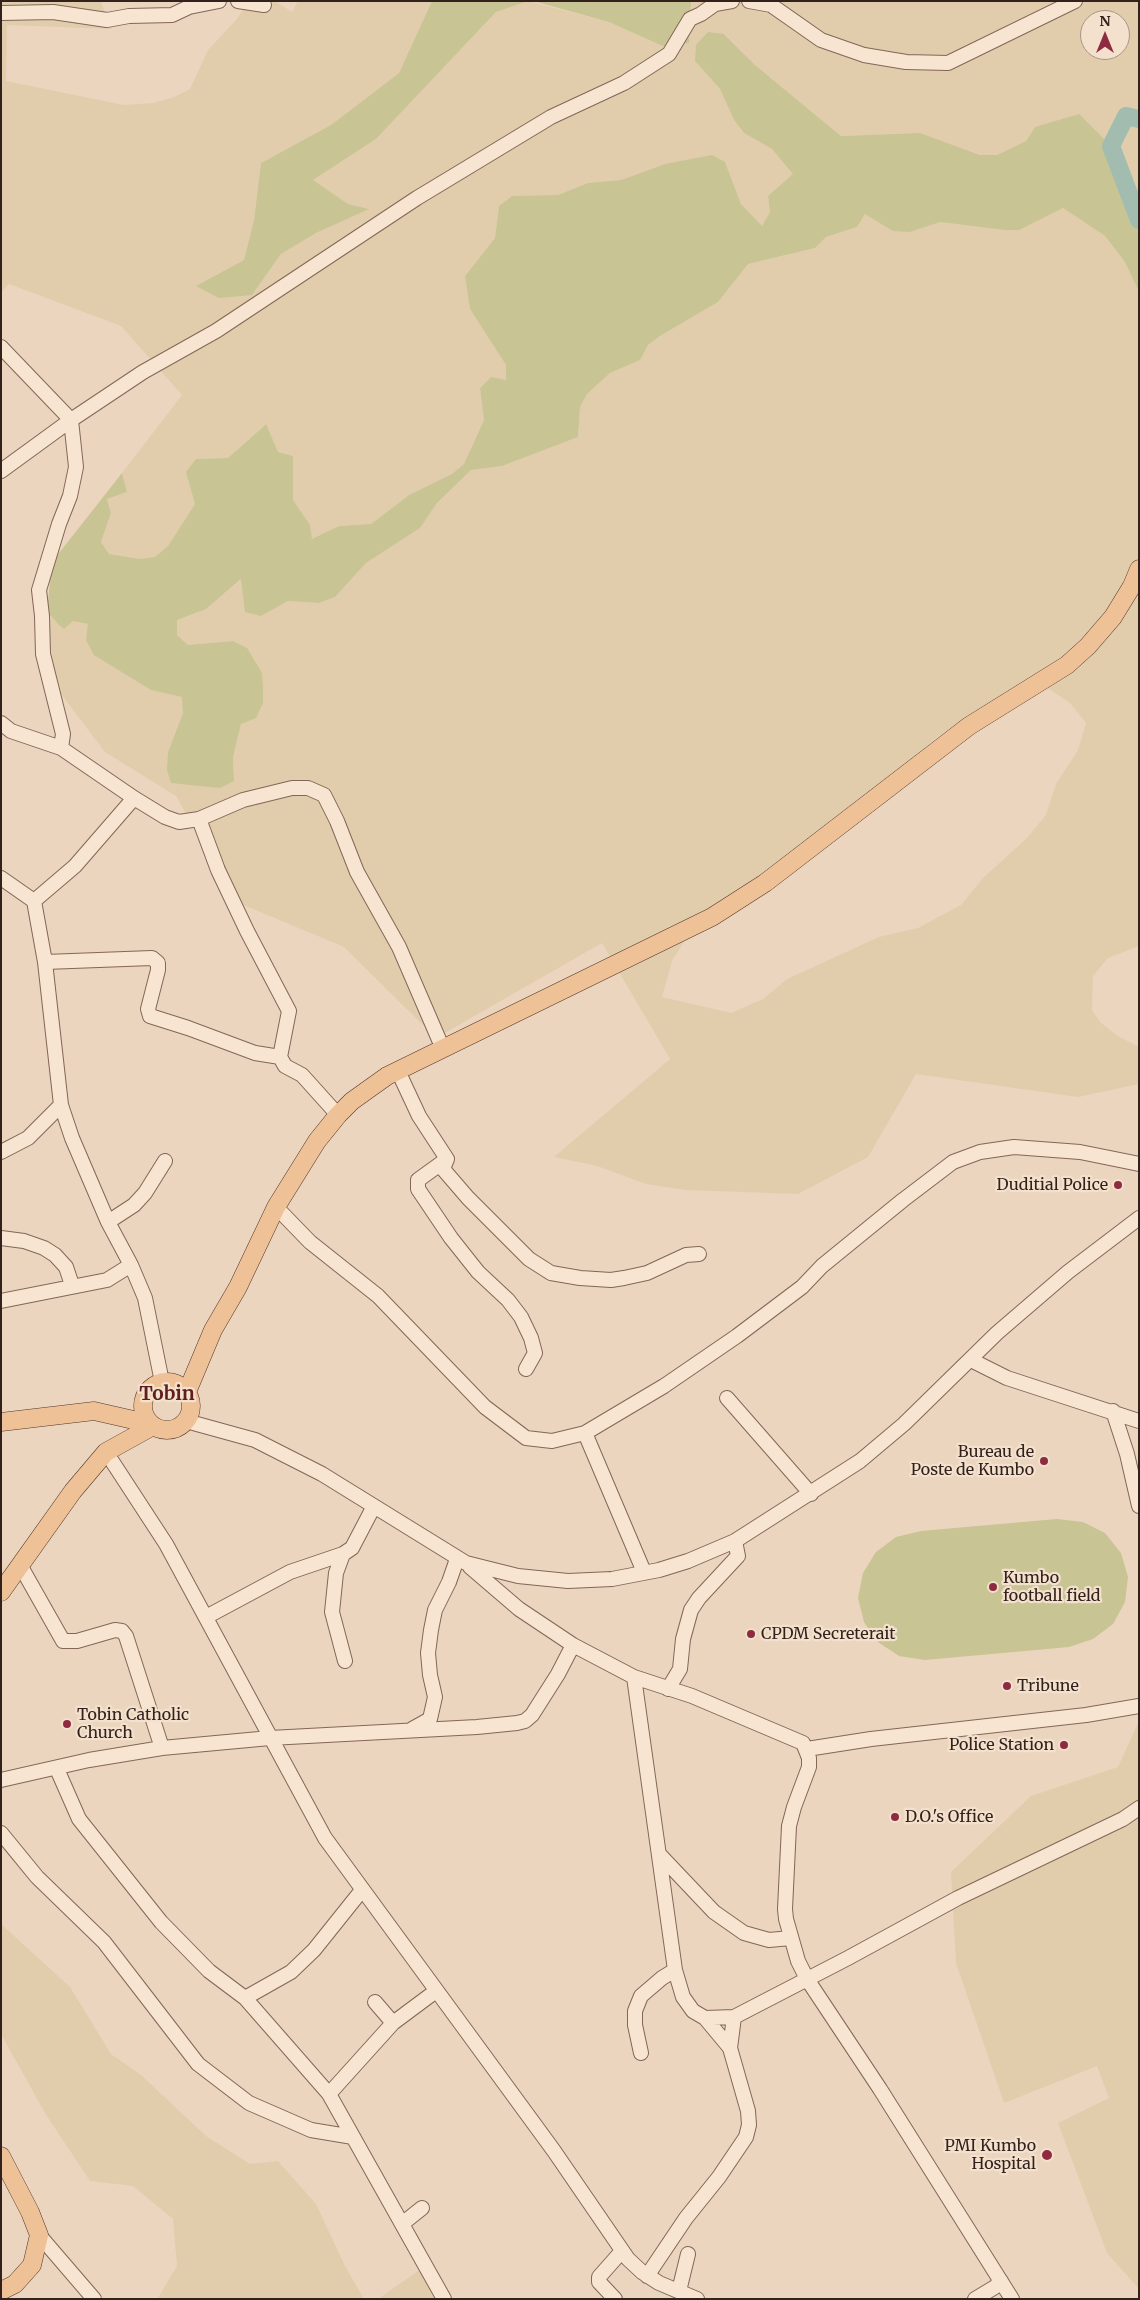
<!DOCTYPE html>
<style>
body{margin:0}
#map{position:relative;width:1140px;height:2300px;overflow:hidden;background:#ebd5be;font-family:Merriweather,serif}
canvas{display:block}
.frame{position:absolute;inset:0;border:2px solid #33221c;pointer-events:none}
.north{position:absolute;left:1080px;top:10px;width:50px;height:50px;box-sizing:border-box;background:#f3e1cd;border:1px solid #a69586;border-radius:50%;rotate:0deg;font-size:14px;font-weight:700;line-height:20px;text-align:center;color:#33221c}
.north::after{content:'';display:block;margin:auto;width:18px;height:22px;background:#8f2b40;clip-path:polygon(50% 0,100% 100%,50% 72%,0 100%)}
</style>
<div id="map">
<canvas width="1140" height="2300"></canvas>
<div class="frame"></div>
<div class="north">N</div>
</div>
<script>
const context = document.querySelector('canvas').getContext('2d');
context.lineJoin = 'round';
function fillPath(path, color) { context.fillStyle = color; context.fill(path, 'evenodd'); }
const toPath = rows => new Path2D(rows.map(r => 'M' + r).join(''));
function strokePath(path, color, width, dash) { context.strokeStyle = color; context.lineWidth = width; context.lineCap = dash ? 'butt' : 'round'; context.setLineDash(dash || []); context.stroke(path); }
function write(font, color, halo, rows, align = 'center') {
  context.font = font + ' Merriweather,serif'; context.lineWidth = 4.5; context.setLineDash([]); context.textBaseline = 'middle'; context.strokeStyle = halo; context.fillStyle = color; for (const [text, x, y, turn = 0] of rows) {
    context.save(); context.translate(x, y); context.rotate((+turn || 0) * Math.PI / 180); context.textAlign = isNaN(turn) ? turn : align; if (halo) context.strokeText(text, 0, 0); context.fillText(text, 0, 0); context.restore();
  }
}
const farmland = toPath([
 [1,1,102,1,102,5,112,29,7,25,6,81,124,105,153,103,174,97,190,89,208,50,237,19,244,8,244,1,275,1,292,12,298,1,432,1,399,73,331,125,261,163,254,220,244,260,196,286,252,295,281,254,316,233,368,209,348,204,313,180,376,139,496,12,528,1,609,22,665,47,689,42,691,1,1139,1,1139,212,1119,191,1111,146,1035,127,1026,141,997,155,980,155,920,133,841,136,755,65,725,34,695,61,720,89,734,120,744,133,772,149,794,174,768,196,770,212,762,226,741,204,725,162,665,164,621,180,588,183,558,195,512,196,499,206,495,238,465,276,470,309,506,365,506,381,491,377,480,388,484,420,464,464,452,474,409,495,371,524,339,526,312,540,310,525,293,500,293,456,278,452,265,424,228,458,197,459,195,504,168,546,155,557,140,559,109,554,101,542,111,513,107,499,127,492,122,473,182,395,121,326,9,284,1,292],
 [1090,20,1120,20,1120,50,1090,50],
 [1063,208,1105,236,1125,262,1139,292,1139,946,1108,958,1093,976,1092,1010,1100,1022,1119,1037,1138,1046,1139,1045,1139,1084,1078,1097,916,1074,868,1157,798,1194,685,1190,646,1184,597,1166,554,1157,670,1059,602,943,436,1038,344,947,234,901,176,796,105,752,55,686,47,611,64,629,73,621,88,624,151,690,183,697,183,713,168,752,234,781,233,757,241,724,256,718,233,641,188,645,177,635,177,620,206,609,242,579,261,616,288,601,319,603,335,597,366,563,420,528,437,503,471,470,502,466,578,437,580,407,587,394,610,373,640,360,648,345,660,336,718,302,748,264,815,248,826,237,857,227,865,213,910,232,939,222,1004,230,1019,229],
 [1022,682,1045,686,1070,703,1086,723,1078,750,1056,784,1046,815,1026,839,983,878,961,905,918,928,879,937,787,979,763,999,731,1013,662,997,672,961,693,927,841,817,937,737],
 [1139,1721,1139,2289,1107,2253,1058,2123,1109,2098,1097,2066,1004,2103,956,1963,951,1872,1031,1796,1118,1767],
 [1,1924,70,1987,111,2054,141,2075,206,2136,250,2164,278,2161,316,2204,345,2266,364,2299,155,2299,158,2298,177,2266,173,2219,133,2186,90,2181,45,2113,1,2034],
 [421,2269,434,2299,378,2299]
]);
const green = toPath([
 [432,1,528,1,496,12,376,139,313,180,348,204,369,209,316,233,281,254,252,295,219,298,196,286,244,260,254,220,261,163,331,125,399,73],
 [533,1,691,1,689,43,665,47,609,22],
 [708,32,724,34,755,65,841,136,920,133,980,155,997,155,1026,141,1035,127,1079,114,1111,146,1119,191,1139,212,1139,292,1125,262,1105,236,1063,208,1019,230,1004,230,940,222,910,232,893,231,865,214,857,227,826,237,815,248,748,264,718,302,660,336,648,345,640,360,610,373,587,394,580,407,578,437,502,466,471,470,437,503,420,528,366,563,335,597,319,603,288,601,261,616,245,612,241,579,206,609,177,620,177,635,188,645,233,641,247,648,262,673,263,688,263,703,256,718,241,724,233,757,234,781,220,788,171,783,167,770,168,752,183,713,182,697,151,690,94,655,86,640,88,624,73,621,64,629,59,625,47,611,52,562,122,473,127,492,107,499,111,513,101,542,109,554,140,559,155,557,168,546,195,504,186,472,196,459,228,458,266,424,278,452,293,456,293,500,310,525,312,539,339,526,371,524,409,495,452,474,464,464,484,420,480,388,491,377,506,380,506,365,470,309,465,276,495,238,499,206,512,196,558,195,588,183,621,180,665,164,712,155,725,162,741,204,762,226,770,212,768,196,793,174,772,149,744,133,734,120,720,89,695,61,696,45],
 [1057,1519,1083,1522,1105,1533,1121,1553,1128,1577,1125,1602,1113,1624,1093,1639,1069,1647,925,1660,899,1656,878,1642,864,1622,858,1598,863,1573,876,1552,896,1537,921,1531]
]);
const river = toPath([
 [1139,119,1126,116,1111,146,1139,220]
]);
const minor = toPath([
 [238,1,264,5],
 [749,1,771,5,821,40,864,55,906,62,948,63,1075,1],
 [1,13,53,12,107,20,129,16,172,15,189,7,219,1],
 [1,347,71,420,76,467,70,496,59,524,39,590,42,616,43,654,63,734,61,748,134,798,165,817,179,822,199,819,243,800,292,788,308,788,324,795,337,821,357,872,399,947,443,1049],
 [1,471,71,420,143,372,216,331,417,198,551,117,624,83,669,54,690,19,701,14,715,4,732,1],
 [1,723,11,731,61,748],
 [199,819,218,870,247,931,289,1011,280,1057,285,1066,302,1075,338,1115],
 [1,878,34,901,45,962,61,1105,72,1138,108,1222,131,1265,145,1298,162,1382],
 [34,901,75,866,134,798],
 [45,962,152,958,158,963,158,970,148,1009,150,1016,188,1028,255,1053,280,1057],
 [398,1071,419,1116,447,1159],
 [1,1152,28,1138,61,1105],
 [447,1159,443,1169,468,1198,529,1259,551,1273,580,1278,611,1280,624,1278,647,1273,686,1255,699,1254],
 [447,1159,418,1180,418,1189,451,1238,478,1272,508,1300,521,1317,531,1338,535,1353,526,1369],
 [276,1207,310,1242,378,1296,485,1407,526,1438,552,1441,585,1433,664,1386,737,1336,802,1287,822,1266,903,1200,953,1162,980,1152,1014,1147,1080,1152,1139,1164],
 [108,1222,134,1205,145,1193,165,1161],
 [1,1238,24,1241,44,1248,55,1255,66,1267,72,1285],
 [1,1301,107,1280,131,1265],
 [971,1360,1007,1378,1139,1421],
 [727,1398,811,1494],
 [1113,1411,1127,1454,1139,1506],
 [186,1421,255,1440,322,1474,466,1563,518,1576,568,1581,612,1579,659,1570,688,1561,735,1541,860,1461,904,1424,997,1333,1068,1272,1139,1218],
 [585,1433,644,1572],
 [106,1452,166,1544,325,1838,554,2151,628,2259,642,2272,659,2283,697,2299],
 [343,1554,336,1573,332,1612,345,1661],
 [20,1565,63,1641,77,1641,115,1630,122,1631,126,1636,162,1748],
 [470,1567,519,1609,573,1645,634,1677,692,1696,803,1743,809,1758,809,1767,794,1807,789,1826,785,1909,786,1919,798,1961,807,1979,880,2089,1012,2299],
 [206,1617,290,1572,343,1554,352,1548,374,1506],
 [634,1677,675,1970,683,1997,693,2011,705,2018,734,2017,848,1958,958,1898,1123,1819,1139,1808],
 [668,1689,680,1669,683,1639,691,1610,699,1598,738,1556,735,1541],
 [412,1729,430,1719,435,1697,430,1675,428,1653,431,1630,435,1610,449,1582,457,1559],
 [807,1749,871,1739,1086,1715,1139,1706],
 [57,1769,79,1819,161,1922,209,1971,245,1998,291,1972,314,1950,362,1890],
 [1,1780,89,1760,162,1748,270,1738,477,1727,517,1723,525,1721,532,1715,558,1674,573,1645],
 [1,1833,37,1877,104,1942,198,2064,249,2103,311,2130,353,2137],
 [659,1854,714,1912,744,1933,769,1940,791,1938],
 [245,1998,329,2094,444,2299],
 [375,2002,393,2023,436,1991],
 [730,2048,734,2017],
 [641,2053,635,2025,635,2011,641,1996,662,1978,675,1970],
 [329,2094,393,2023],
 [402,2224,422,2208],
 [39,2235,94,2299],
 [647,2276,686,2218,719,2177,746,2137,749,2125,748,2111,730,2048,705,2018],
 [679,2291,688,2254],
 [615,2299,599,2282,599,2277,622,2251],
 [975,2299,995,2287,1001,2281]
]);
const major = toPath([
 '143 1406a24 24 0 1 1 48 0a24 24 0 1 1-48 0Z',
 [187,1392,213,1330,238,1287,276,1207,317,1141,338,1115,352,1101,387,1076,712,917,765,883,969,726,1067,665,1088,646,1113,617,1132,586,1139,569],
 [1,1422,94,1411,151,1424],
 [1,1592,73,1491,106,1452,153,1426],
 [1,2156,30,2212,39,2235,32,2265,15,2284,1,2291]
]);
const markers = [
 [1118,1185,5,"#8f2b40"],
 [1044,1461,5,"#8f2b40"],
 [993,1587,5,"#8f2b40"],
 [751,1634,5,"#8f2b40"],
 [1007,1686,5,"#8f2b40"],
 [67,1724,5,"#8f2b40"],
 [1064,1745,5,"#8f2b40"],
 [895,1817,5,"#8f2b40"],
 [1047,2155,6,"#8f2b40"]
];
const poiNames = [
 ["Duditial Police",1108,1185,"right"],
 ["Bureau de",1034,1452,"right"],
 ["Poste de Kumbo",1034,1470,"right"],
 ["Kumbo",1003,1578],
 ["football field",1003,1596],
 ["CPDM Secreterait",761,1634],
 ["Tribune",1017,1686],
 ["Tobin Catholic",77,1715],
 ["Church",77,1733],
 ["Police Station",1054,1745,"right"],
 ["D.O.'s Office",905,1817],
 ["PMI Kumbo",1036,2146,"right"],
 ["Hospital",1036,2164,"right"]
];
const quarterNames = [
 ["Tobin",167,1395]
];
fillPath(farmland, '#e1cdac');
fillPath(green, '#c8c493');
strokePath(river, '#a2bdaf', 18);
strokePath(minor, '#836658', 16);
strokePath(major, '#50362c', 19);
strokePath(minor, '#f7e4d1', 14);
strokePath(major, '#eec196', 18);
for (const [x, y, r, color] of markers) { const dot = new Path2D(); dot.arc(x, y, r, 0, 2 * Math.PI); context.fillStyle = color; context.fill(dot); strokePath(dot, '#f3e1cd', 2); }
write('16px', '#33221c', '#f3e1cd', poiNames, 'left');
write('bold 19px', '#5e1e1d', '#f3e1cd', quarterNames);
</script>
